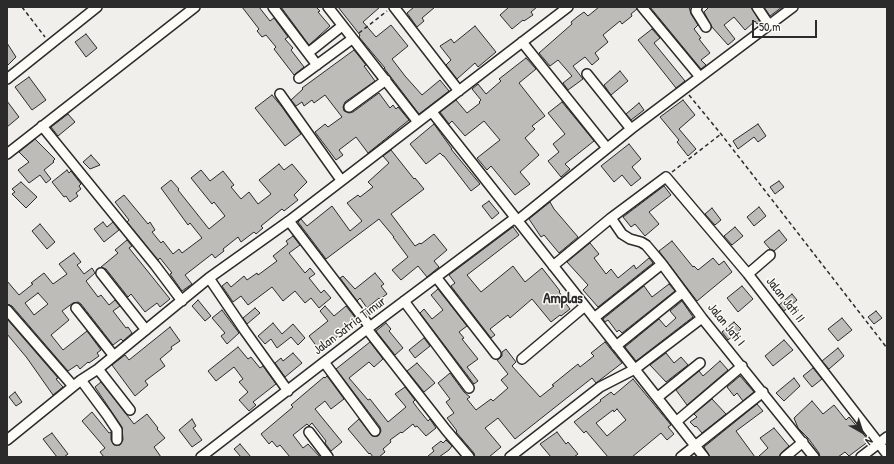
<!DOCTYPE html>
<style>
body{margin:0}
#map{position:relative;width:894px;height:464px;overflow:hidden;background:#f0efeb;font-family:"Patrick Hand",sans-serif}
canvas{display:block}
.frame{position:absolute;inset:0;border:8px solid #2b2b2b;pointer-events:none}
.north{position:absolute;left:842px;top:412px;width:40px;height:40px;-webkit-text-stroke:3px #fdfcf7;paint-order:stroke;rotate:141deg;font-size:11px;font-weight:700;line-height:16px;text-align:center;color:#2b2b2b}
.north::after{content:'';display:block;margin:auto;width:14px;height:18px;background:#2b2b2b;clip-path:polygon(50% 0,100% 100%,50% 72%,0 100%)}
.scale{position:absolute;left:752px;top:20px;width:65px;height:18px;box-sizing:border-box;border:2px solid #2b2b2b;border-top:0;padding-left:5px;font-size:12px;line-height:14px;white-space:nowrap;color:#2b2b2b;-webkit-text-stroke:3px #fdfcf7;paint-order:stroke}
</style>
<div id="map">
<canvas width="894" height="464"></canvas>
<div class="frame"></div>
<div class="north">N</div>
<div class="scale">50 m</div>
</div>
<script>
const context = document.querySelector('canvas').getContext('2d');
context.lineJoin = 'round';
function fillPath(path, color) { context.fillStyle = color; context.fill(path, 'evenodd'); }
const toPath = rows => new Path2D(rows.map(r => 'M' + r).join(''));
function strokePath(path, color, width, dash) { context.strokeStyle = color; context.lineWidth = width; context.lineCap = dash ? 'butt' : 'round'; context.setLineDash(dash || []); context.stroke(path); }
function write(font, color, halo, rows, align = 'center') {
  context.font = font + ' "Patrick Hand",sans-serif'; context.lineWidth = 3; context.setLineDash([]); context.textBaseline = 'middle'; context.strokeStyle = halo; context.fillStyle = color; for (const [text, x, y, turn = 0] of rows) {
    context.save(); context.translate(x, y); context.rotate((+turn || 0) * Math.PI / 180); context.textAlign = isNaN(turn) ? turn : align; if (halo) context.strokeText(text, 0, 0); context.fillText(text, 0, 0); context.restore();
  }
}
const building = toPath([
 [242,7,259,7,270,21,274,18,288,37,285,39,293,48,291,50,304,67,294,75,274,49,276,47,266,35,262,37,257,31,259,29,242,7],
 [281,7,316,7,320,11,318,12,330,26,309,45,281,7],
 [338,7,380,7,363,22,376,37,391,25,408,46,392,59,405,76,422,95,440,80,449,91,419,114,384,68,385,68,359,37,360,35,338,7],
 [414,7,435,7,422,18,424,21,417,27,407,13,414,7],
 [509,7,537,7,531,12,533,15,524,21,523,20,512,29,500,15,509,7],
 [599,7,636,7,637,9,631,14,632,16,622,24,620,21,603,35,608,42,595,53,599,59,592,65,585,57,573,66,583,79,568,90,563,83,572,76,558,60,550,66,539,53,572,24,571,22,577,17,584,12,588,16,599,7],
 [650,7,689,7,691,14,698,25,694,29,701,38,699,39,710,53,701,60,706,65,701,69,650,7],
 [709,7,751,7,760,22,757,24,755,21,745,30,734,17,724,25,735,39,728,45,712,27,704,12,709,7],
 [764,7,782,7,770,16,764,7],
 [475,26,496,52,478,67,475,63,457,79,446,65,451,60,440,46,451,39,454,43,475,26],
 [652,29,660,38,654,43,685,81,676,88,638,40,652,29],
 [86,34,97,48,86,57,75,42,86,34],
 [7,43,16,57,7,66,7,43],
 [354,50,366,65,364,66,375,81,345,102,343,107,344,111,349,113,353,112,379,93,390,108,393,105,396,109,398,107,409,120,368,153,356,137,339,150,343,155,336,160,315,132,325,124,328,127,342,117,325,95,314,103,312,100,304,106,302,102,296,106,291,100,303,89,302,88,354,50],
 [526,58,536,69,519,83,545,116,532,126,535,129,525,138,539,155,520,172,530,184,515,195,491,166,487,170,477,158,500,140,484,121,465,136,452,121,449,124,440,112,456,100,467,113,480,103,479,102,481,100,472,89,478,84,486,94,501,81,499,79,526,58],
 [620,71,628,81,611,95,604,85,620,71],
 [29,77,46,100,32,110,15,87,29,77],
 [272,95,282,107,301,134,285,146,255,108,272,95],
 [683,100,695,115,679,129,696,149,688,156,677,142,679,140,660,117,683,100],
 [7,101,19,117,7,127,7,101],
 [562,102,594,141,565,164,570,169,561,177,548,161,559,152,553,144,565,134,548,113,562,102],
 [639,103,644,110,631,120,626,114,639,103],
 [68,114,75,122,58,136,51,127,68,114],
 [434,124,452,149,451,149,480,184,471,191,444,156,443,156,440,153,426,164,410,144,434,124],
 [758,124,766,136,758,142,754,137,738,149,733,141,758,124],
 [35,139,55,159,53,161,54,162,44,170,51,179,46,183,40,175,29,183,18,170,29,162,19,152,35,139],
 [629,144,641,159,632,167,641,178,631,186,622,175,614,182,601,166,629,144],
 [391,150,414,179,415,178,424,189,391,214,415,246,420,243,421,244,434,234,447,250,434,261,439,267,427,277,418,266,401,280,392,270,408,257,393,237,394,237,379,219,326,259,298,222,301,219,307,226,332,206,350,231,362,221,347,203,358,195,360,197,373,187,368,182,389,163,383,156,391,150],
 [91,155,100,165,90,169,83,162,91,155],
 [279,164,284,170,292,164,307,182,294,195,298,200,284,211,282,209,261,226,263,228,256,234,254,232,241,242,238,237,223,249,224,251,215,258,212,254,185,275,192,284,182,291,170,274,172,273,160,258,158,260,127,222,129,220,115,202,124,195,148,224,150,222,155,230,152,232,161,243,163,241,173,254,179,249,182,253,202,238,190,223,188,225,161,188,171,180,179,189,178,190,209,229,225,216,214,202,212,204,191,178,201,170,210,181,223,171,234,185,231,187,241,199,249,192,258,204,271,194,259,180,279,164],
 [67,170,69,173,71,171,81,184,79,186,81,189,76,193,78,196,70,202,66,196,64,197,52,182,67,170],
 [779,181,784,187,775,194,770,187,779,181],
 [21,182,37,197,26,208,12,194,15,192,12,189,21,182],
 [664,186,671,195,649,212,659,224,645,236,635,224,631,227,623,217,664,186],
 [489,201,499,213,492,219,482,206,489,201],
 [550,202,554,209,578,237,559,253,544,235,541,237,529,219,550,202],
 [759,207,766,216,754,226,747,217,759,207],
 [712,208,721,220,715,225,705,214,712,208],
 [103,222,107,227,113,222,119,230,104,242,94,229,103,222],
 [40,224,55,242,47,249,32,231,40,224],
 [513,227,519,235,467,275,481,292,513,266,525,282,542,268,560,291,559,292,566,300,564,301,570,309,561,316,560,315,551,322,532,299,510,318,508,315,490,329,495,335,491,338,451,286,455,283,449,275,513,227],
 [735,227,743,236,732,245,724,236,735,227],
 [779,230,787,240,774,251,770,249,764,242,779,230],
 [293,236,300,245,289,253,305,273,310,268,315,274,309,278,321,293,324,290,331,298,319,308,311,298,305,303,295,291,283,301,272,287,248,305,241,296,233,302,222,286,227,282,231,287,244,276,247,280,257,273,258,275,277,261,273,256,288,244,286,241,293,236],
 [127,240,132,246,129,248,170,299,160,307,157,303,145,312,131,294,128,297,106,269,101,267,118,253,115,250,127,240],
 [672,241,693,267,694,266,698,270,713,258,719,265,724,261,732,272,697,301,659,251,672,241],
 [590,243,599,254,594,258,606,274,611,269,618,278,634,265,636,269,649,258,653,263,598,307,583,290,588,285,567,262,590,243],
 [74,253,81,262,77,265,84,274,92,268,95,273,86,281,98,297,101,295,109,305,115,300,120,306,113,311,126,328,128,327,132,333,123,341,121,339,113,345,81,304,78,302,73,303,62,311,69,320,51,335,63,350,87,331,101,350,97,353,99,356,89,363,88,362,80,369,77,365,68,371,12,306,7,304,7,281,19,295,33,284,31,283,44,273,53,284,67,274,59,264,74,253],
 [38,293,48,304,34,315,25,303,38,293],
 [375,273,384,284,381,286,387,294,380,299,379,298,367,308,360,298,357,301,340,278,343,276,355,289,375,273],
 [669,284,675,291,622,333,619,330,617,332,608,320,605,322,603,319,644,286,652,297,669,284],
 [742,286,753,299,738,312,727,298,742,286],
 [438,289,467,326,459,332,464,338,462,339,478,359,467,367,478,381,474,384,420,313,424,309,432,319,443,310,431,295,438,289],
 [792,294,797,300,784,311,779,305,792,294],
 [198,300,211,316,205,321,192,306,198,300],
 [682,301,693,317,636,361,625,347,659,319,666,327,676,318,670,311,682,301],
 [325,306,334,316,346,306,357,320,320,351,309,336,328,321,320,311,325,306],
 [255,308,260,313,247,324,243,318,255,308],
 [222,310,239,333,227,344,221,336,225,333,212,318,222,310],
 [876,311,882,318,874,324,868,317,876,311],
 [842,318,852,330,838,341,828,329,842,318],
 [7,319,58,378,56,379,63,387,53,395,27,358,7,334,7,319],
 [734,322,741,329,728,340,722,332,734,322],
 [273,323,282,334,293,324,305,338,298,345,291,337,277,348,271,339,265,344,258,336,273,323],
 [386,323,391,329,389,331,403,348,395,355,376,331,386,323],
 [170,327,180,341,171,347,172,349,160,359,165,366,145,381,148,385,135,396,112,365,125,355,129,360,170,327],
 [424,338,430,346,415,358,409,350,424,338],
 [784,340,793,350,773,366,765,356,784,340],
 [370,342,383,359,374,367,369,362,349,378,368,400,370,399,388,422,406,407,395,394,405,387,415,400,413,402,419,410,428,421,430,419,436,428,426,436,417,426,415,427,413,424,402,433,401,432,390,440,391,442,383,449,385,452,379,457,373,457,370,453,369,454,348,429,359,419,372,436,378,436,381,431,380,427,336,369,370,342],
 [605,342,622,363,596,383,592,378,515,439,498,418,485,428,501,447,489,457,475,457,474,453,456,432,457,431,447,418,454,413,446,402,450,399,438,383,450,373,464,392,470,397,467,399,476,410,491,399,493,401,508,388,501,380,508,374,497,360,500,358,502,356,502,352,506,349,516,362,512,366,540,397,554,386,552,385,578,364,580,367,594,356,591,353,605,342],
 [238,347,248,359,251,357,260,368,263,366,276,384,253,402,256,405,249,411,239,400,248,392,239,382,243,379,234,367,216,381,208,371,238,347],
 [838,348,844,356,829,369,822,361,838,348],
 [293,353,302,363,285,377,275,363,281,358,283,361,293,353],
 [666,353,674,363,681,357,688,365,666,382,650,365,666,353],
 [720,361,728,370,687,405,676,390,699,371,703,376,720,361],
 [417,363,435,383,424,392,407,371,417,363],
 [813,368,822,379,812,387,803,376,813,368],
 [327,376,344,399,331,409,325,401,315,409,342,442,331,451,325,443,326,441,312,423,309,426,307,424,293,435,303,448,308,444,320,457,290,457,280,445,277,447,272,441,269,444,261,434,293,407,291,405,324,377,325,378,327,376],
 [740,376,754,392,743,401,737,393,734,396,727,387,740,376],
 [794,378,800,386,784,401,776,393,794,378],
 [633,379,671,425,668,427,674,434,667,440,661,433,632,457,608,457,586,431,584,433,574,422,601,401,600,400,611,392,614,395,633,379],
 [617,409,626,420,607,436,596,423,613,410,614,412,617,409],
 [101,382,134,424,147,414,158,428,157,429,165,438,154,447,161,457,104,457,100,452,105,448,82,421,92,412,109,433,111,432,111,440,114,445,120,445,123,440,122,427,95,387,101,382],
 [15,392,22,402,16,406,9,397,15,392],
 [712,399,726,414,702,433,696,426,695,427,690,422,697,417,694,414,712,399],
 [812,401,823,414,834,405,846,420,849,417,869,441,849,456,845,452,838,457,820,457,819,453,808,438,798,428,794,418,812,401],
 [757,404,763,411,736,431,755,457,710,457,704,447,757,404],
 [192,419,196,426,193,428,202,440,192,447,179,430,192,419],
 [774,428,789,446,781,453,779,457,758,457,768,448,760,438,774,428],
 [557,432,566,444,568,442,578,454,574,457,551,457,540,444,557,432],
 [52,433,68,454,64,457,57,457,43,439,52,433],
 [446,440,452,446,449,450,439,457,427,457,434,451,432,448,441,441,443,443,446,440],
 [240,444,251,457,241,457,234,449,240,444]
]);
const path = toPath([
 [22,7,45,37],
 [359,33,387,11],
 [689,95,721,134,887,348],
 [672,172,721,134]
]);
const minor = toPath([
 [273,7,317,65],
 [328,7,418,122],
 [394,7,459,91],
 [642,7,700,77],
 [697,7,696,11,706,27],
 [757,7,769,25],
 [522,42,607,148],
 [308,53,342,26],
 [587,74,631,129],
 [299,78,352,39],
 [7,79,97,7],
 [280,94,341,180],
 [349,107,386,80],
 [432,112,704,457],
 [42,126,155,265,182,301],
 [7,154,195,7],
 [611,218,622,234,630,239,641,242,646,245,662,264,702,318,814,457],
 [289,221,370,327],
 [517,221,631,129,793,7],
 [553,266,611,218,666,177,748,274,887,454],
 [101,273,146,330],
 [748,274,770,255],
 [436,277,496,354],
 [209,278,245,331,288,391],
 [404,301,469,388],
 [76,308,114,356],
 [7,310,73,386],
 [594,318,662,264],
 [367,329,446,430,469,457],
 [616,346,683,292],
 [522,359,585,306],
 [324,362,375,431],
 [98,369,130,410],
 [81,380,107,415,117,430,117,440],
 [658,397,700,363],
 [677,421,742,366],
 [309,432,328,457],
 [7,440,81,380,98,369,209,278,289,221,568,7],
 [201,457,367,329,515,218],
 [510,457,600,387,635,369,702,318],
 [681,457,763,392],
 [785,457,803,442],
 [861,457,887,437]
]);
const streetNames = [
 ["Jalan Jati II",785,300,52],
 ["Jalan Jati I",726,325,51],
 ["Jalan Satria Timur",350,326,-37]
];
const quarterNames = [
 ["Amplas",563,299]
];
fillPath(building, '#bdbcb8');
strokePath(building, '#2b2b2b', 1);
strokePath(minor, '#2b2b2b', 12);
strokePath(path, '#2b2b2b', 1.5, [4, 3]);
strokePath(minor, '#fdfcf7', 9);
write('13px', '#2b2b2b', '#fdfcf7', streetNames);
write('bold 15px', '#2b2b2b', '#fdfcf7', quarterNames);
</script>
